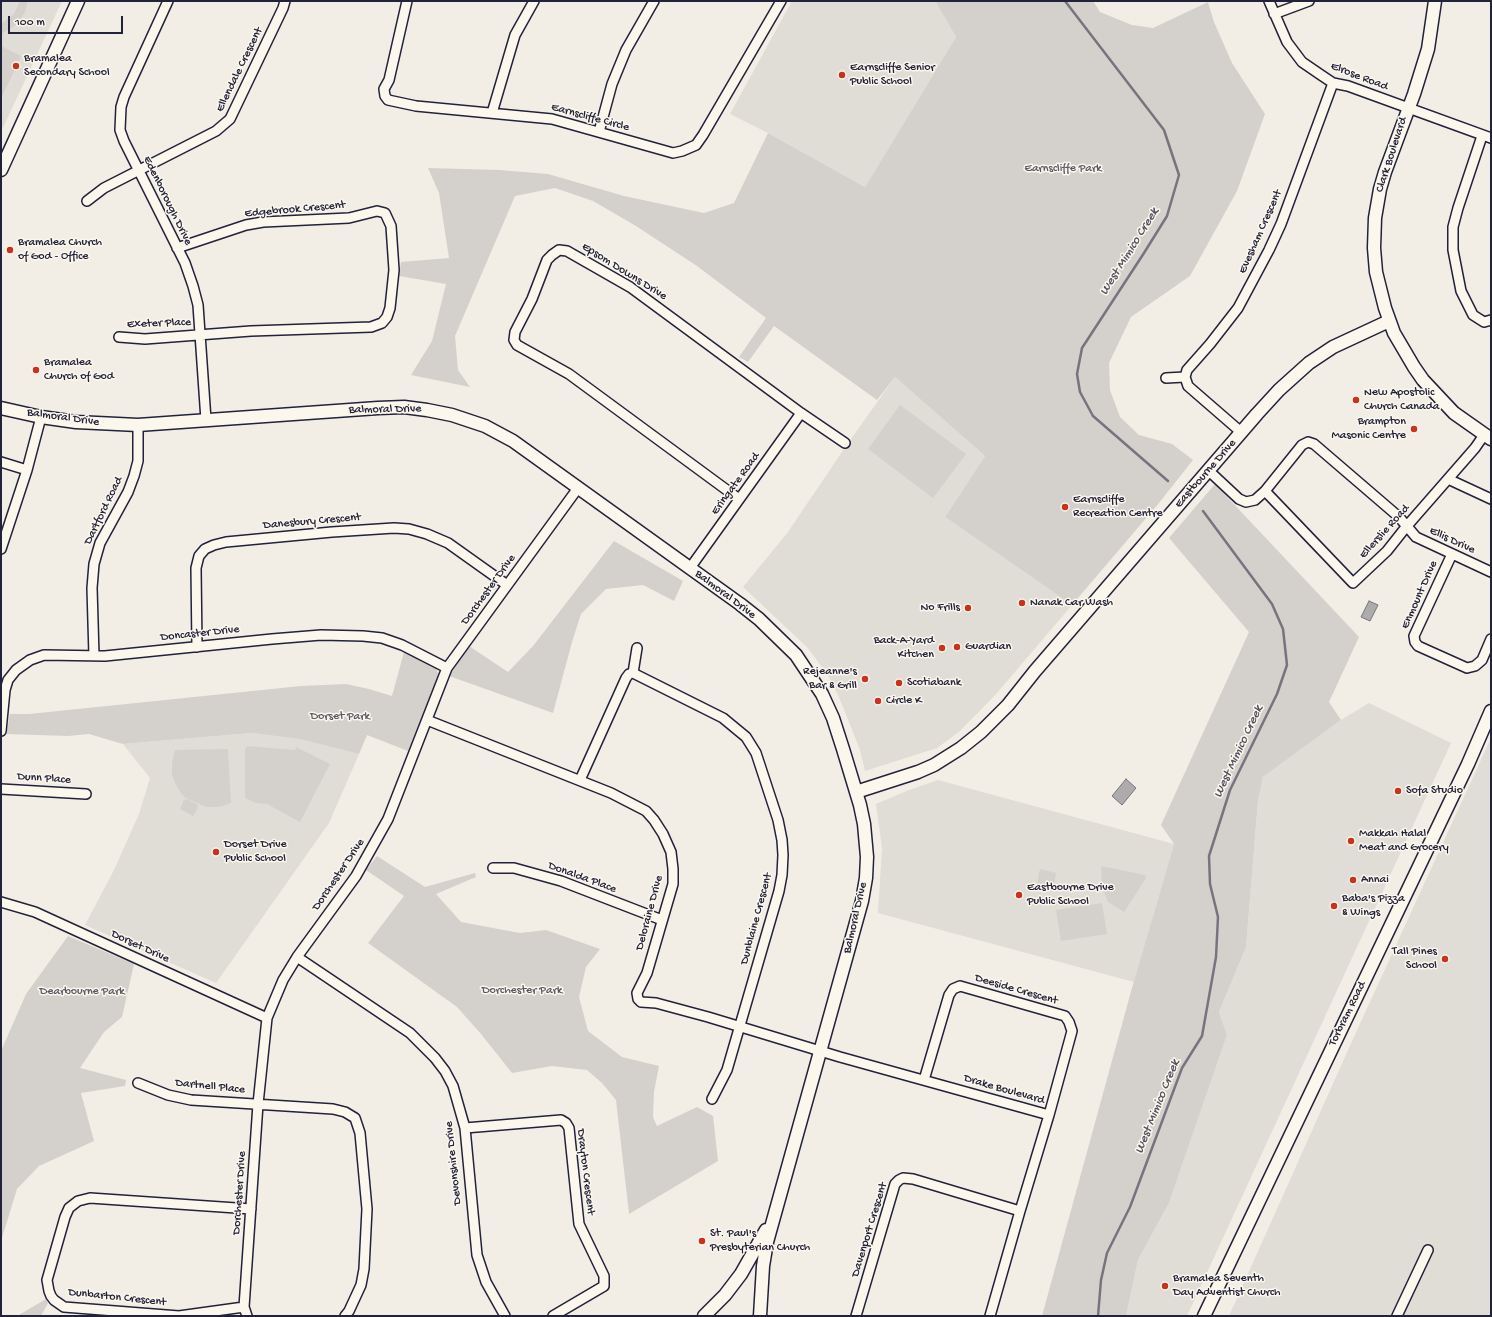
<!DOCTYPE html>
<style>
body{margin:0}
#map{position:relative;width:1492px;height:1317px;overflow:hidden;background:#f2eee5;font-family:"Gochi Hand",sans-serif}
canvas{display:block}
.frame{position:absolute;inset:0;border:2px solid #22223b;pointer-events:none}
.scale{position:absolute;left:8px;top:16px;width:115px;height:18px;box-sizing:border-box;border:2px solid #22223b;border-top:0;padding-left:5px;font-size:12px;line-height:14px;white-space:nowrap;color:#22223b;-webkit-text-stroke:3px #fbf7ec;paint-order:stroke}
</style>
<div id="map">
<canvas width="1492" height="1317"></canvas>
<div class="frame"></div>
<div class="scale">100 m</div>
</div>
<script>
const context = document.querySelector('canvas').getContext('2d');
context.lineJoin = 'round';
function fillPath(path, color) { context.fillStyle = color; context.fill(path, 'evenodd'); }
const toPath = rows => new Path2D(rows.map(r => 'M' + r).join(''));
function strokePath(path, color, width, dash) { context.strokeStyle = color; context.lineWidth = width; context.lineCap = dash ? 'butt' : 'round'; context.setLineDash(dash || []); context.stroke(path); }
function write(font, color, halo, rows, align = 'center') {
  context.font = font + ' "Gochi Hand",sans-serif'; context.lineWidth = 3; context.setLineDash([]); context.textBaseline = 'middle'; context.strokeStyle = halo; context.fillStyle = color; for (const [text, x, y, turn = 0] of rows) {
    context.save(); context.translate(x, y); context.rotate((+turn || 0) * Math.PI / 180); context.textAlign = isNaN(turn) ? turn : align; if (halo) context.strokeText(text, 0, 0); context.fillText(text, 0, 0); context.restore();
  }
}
const built = toPath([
 [1,1,62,1,1,132],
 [792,1,935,1,956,37,865,187,768,133,730,114],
 [895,377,985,456,945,517,1072,605,997,693,960,731,937,748,865,771,860,750,839,697,829,677,808,648,743,587,788,532,846,446],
 [1369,703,1451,743,1187,1316,1126,1316,1138,1260,1169,1203,1227,1035,1219,1012,1246,947,1258,801,1263,777,1341,720],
 [252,733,299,739,359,754,329,823,216,983,85,925,115,868,139,814,150,778,123,744],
 [1491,738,1491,1316,1229,1316,1353,1039],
 [938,780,1174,844,1134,982,878,913,882,848,876,804,909,790]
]);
const green = toPath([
 [20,1,28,1,25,12,16,25,1,34,1,24,14,14],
 [935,1,1093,1,1100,12,1132,25,1153,28,1208,2,1214,22,1232,63,1265,114,1237,191,1190,276,1131,317,1109,363,1110,390,1120,417,1139,435,1172,444,1193,460,1159,503,1072,605,945,517,985,456,895,377,877,400,774,326,748,362,739,357,766,318,697,266,636,226,593,201,555,188,515,196,455,336,458,370,470,387,411,375,432,341,446,284,399,276,401,262,449,258,439,193,428,168,499,170,548,174,624,196,704,213,734,203,768,133,865,187,956,37],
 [1,46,21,56,1,99],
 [900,405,966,454,933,498,868,449],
 [1215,484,1359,637,1329,702,1341,720,1263,777,1258,801,1246,947,1219,1012,1227,1035,1169,1203,1138,1260,1126,1316,1042,1316,1130,995,1174,844,1161,825,1249,632,1169,538],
 [614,541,683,581,674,601,643,585,606,589,581,614,572,642,553,713,449,676,469,646,508,672,533,646],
 [404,652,436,669,439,675,408,751,367,735,359,754,299,739,252,733,123,744,89,734,68,736,6,734,10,714,29,714,301,686,346,684,369,689,392,696],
 [248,746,295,750,296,747,330,764,300,822,267,804,256,803,245,798,245,749],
 [226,749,228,750,231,803,219,807,206,807,184,797,177,787,172,775,172,763,175,750],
 [187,799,198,805,197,810,193,816,180,809,184,800],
 [377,856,425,887,475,873,476,877,436,894,461,922,520,933,546,930,600,949,586,967,579,997,588,1031,622,1057,659,1066,654,1092,653,1117,657,1126,697,1107,713,1116,718,1161,629,1214,616,1100,602,1083,587,1070,552,1066,512,1073,481,1034,457,1007,368,943,404,896,366,870],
 [1101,866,1145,875,1146,878,1124,912,1108,902,1102,887],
 [1040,869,1056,873,1053,891,1036,888],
 [1102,903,1107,934,1061,941,1056,910],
 [68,936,134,964,122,1017,104,1032,80,1068,126,1080,125,1086,81,1093,94,1141,39,1166,17,1189,1,1241,1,1051,26,994],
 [46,1299,48,1303,41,1316,17,1316]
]);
const water = toPath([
 [1369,601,1378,605,1370,621,1361,617,1369,601],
 [1126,779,1136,788,1122,805,1112,796,1126,779]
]);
const stream = toPath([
 [1065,1,1164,130,1179,175,1167,216,1144,253,1082,348,1077,374,1080,392,1093,416,1168,481],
 [1098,1316,1101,1280,1107,1253,1130,1207,1182,1068,1202,1036,1216,957,1218,917,1210,884,1209,856,1230,790,1277,694,1287,665,1283,629,1272,604,1203,511]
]);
const street = toPath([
 [168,1,124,97,121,107,120,130,124,141,185,263,193,286,198,305,206,420],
 [407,1,389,80,384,89,385,96,388,100,416,106,552,119,673,153,682,151,696,145,703,135,781,1],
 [1269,1,1287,42,1302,62,1321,75,1333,83,1348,86,1491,138],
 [1274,14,1309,1],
 [492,113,515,35,534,1],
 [599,132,612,84,626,50,654,1],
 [1482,136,1458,208,1453,227,1453,250,1461,291,1473,315,1484,322,1491,320],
 [87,201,104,188,216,131,230,119,283,8,285,1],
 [119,337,145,339,251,331,371,327,382,323,387,317,390,308,394,270,391,226,385,213,377,211,349,218,263,222,246,225,177,248],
 [1166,378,1185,377],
 [1241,432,1188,386,1185,377,1187,370,1210,344,1238,308,1269,250,1281,224,1333,83],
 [1,462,27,470],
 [1209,471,1239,499,1246,502,1255,500,1265,491,1302,445,1308,442,1314,444,1399,517,1416,537,1491,572],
 [1448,479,1491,499],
 [1265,491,1353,583,1387,551,1406,527,1475,448,1484,435],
 [739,499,569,374,517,345,514,340,515,332,532,299,547,260,552,255,559,250,567,251,630,287,801,413,845,443],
 [1,549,27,470,41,417],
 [1452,554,1414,636,1415,642,1418,646,1467,668,1475,666,1482,660,1491,639],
 [690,568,801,413],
 [197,647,196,568,199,556,205,549,214,545,226,542,332,532,394,528,409,529,427,534,448,543,507,585],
 [94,656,92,588,94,564,100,543,128,492,134,476,138,461,138,425],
 [633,673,637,648],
 [427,720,611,793,646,811,654,820,663,834,671,852,673,869,673,884,647,973,637,993,638,999,641,1002,656,1003,708,1017,840,1057,1049,1115],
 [1,731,5,690,8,680,16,670,30,660,44,655,105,656,272,639,321,635,363,636,382,638,402,645,447,668],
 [580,780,626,678,629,674,633,673,723,718,746,737,756,753,778,820,782,840,783,855,782,875,779,891,727,1070,712,1099],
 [1,789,86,794],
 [493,868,514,868,561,881,662,920],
 [1,902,35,912,267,1018],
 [297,957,410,1033,435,1058,445,1071,453,1086,465,1128,477,1255,486,1282,505,1316],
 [924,1080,949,995,953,989,960,986,1065,1016,1069,1022,1072,1031,1049,1115,1020,1211,990,1316],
 [138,1083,168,1095,191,1100,333,1109,345,1112,355,1118,360,1133,367,1209,364,1269,361,1285,349,1311,345,1316],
 [465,1128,561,1120,566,1123,569,1128,579,1224,604,1276,604,1286,553,1316],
 [244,1307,179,1316,64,1307,54,1300,51,1296,49,1291,47,1280,65,1217,69,1208,78,1201,90,1198,251,1209],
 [247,1316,244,1307,258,1104,267,1018,283,980,297,957,356,876,388,819,447,668,578,488],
 [856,1316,895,1184,899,1180,903,1178,913,1179,1020,1211],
 [1397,1316,1428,1250]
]);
const secondary = toPath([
 [1435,1,1428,49,1414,94,1385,172,1380,189,1375,218,1374,248,1376,272,1385,308,1394,333,1414,367,1423,380,1454,413,1491,439],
 [1,170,78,1],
 [1,408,41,417,76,422,138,425,378,408,404,407,427,410,452,415,485,426,513,441,740,604,759,619,796,655,822,694,833,718,843,749,860,805,864,824,867,857,866,878,862,901,767,1242,763,1266,760,1316],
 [856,792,918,772,934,765,961,748,981,732,1008,705,1035,671,1257,414,1279,390,1309,363,1333,347,1389,321],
 [704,1316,725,1295,741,1274,766,1230],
 [1204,1316,1468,764,1491,711]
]);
const markers = [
 [16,66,4,"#c8321e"],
 [842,75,4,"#c8321e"],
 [10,250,4,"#c8321e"],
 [36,370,4,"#c8321e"],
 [1356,400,4,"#c8321e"],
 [1414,429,4,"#c8321e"],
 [1065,507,4,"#c8321e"],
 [1022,603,4,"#c8321e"],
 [968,608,4,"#c8321e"],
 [957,647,4,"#c8321e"],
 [942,648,4,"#c8321e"],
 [865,679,4,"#c8321e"],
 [899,683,4,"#c8321e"],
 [878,701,4,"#c8321e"],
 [1398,791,4,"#c8321e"],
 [1351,841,4,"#c8321e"],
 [216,852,4,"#c8321e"],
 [1353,880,4,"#c8321e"],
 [1019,895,4,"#c8321e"],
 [1334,906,4,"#c8321e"],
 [1445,959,4,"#c8321e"],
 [702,1241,4,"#c8321e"],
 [1165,1286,4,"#c8321e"]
];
const poiNames = [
 ["Bramalea",24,59],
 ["Secondary School",24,73],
 ["Earnscliffe Senior",850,68],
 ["Public School",850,82],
 ["Bramalea Church",18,243],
 ["of God - Office",18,257],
 ["Bramalea",44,363],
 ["Church of God",44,377],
 ["New Apostolic",1364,393],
 ["Church Canada",1364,407],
 ["Brampton",1406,422,"right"],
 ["Masonic Centre",1406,436,"right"],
 ["Earnscliffe",1073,500],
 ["Recreation Centre",1073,514],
 ["Nanak Car Wash",1030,603],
 ["No Frills",960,608,"right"],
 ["Back-A-Yard",934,641,"right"],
 ["Kitchen",934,655,"right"],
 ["Guardian",965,647],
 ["Rejeanne's",857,672,"right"],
 ["Bar & Grill",857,686,"right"],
 ["Scotiabank",907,683],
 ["Circle K",886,701],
 ["Sofa Studio",1406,791],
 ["Makkah Halal",1359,834],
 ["Meat and Grocery",1359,848],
 ["Dorset Drive",224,845],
 ["Public School",224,859],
 ["Annai",1361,880],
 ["Eastbourne Drive",1027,888],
 ["Public School",1027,902],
 ["Baba's Pizza",1342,899],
 ["& Wings",1342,913],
 ["Tall Pines",1437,952,"right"],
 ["School",1437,966,"right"],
 ["St. Paul's",710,1234],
 ["Presbyterian Church",710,1248],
 ["Bramalea Seventh",1173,1279],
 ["Day Adventist Church",1173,1293]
];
const streetNames = [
 ["Ellendale Crescent",240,70,-64],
 ["Elrose Road",1359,77,21],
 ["Earnscliffe Circle",590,118,15],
 ["Clark Boulevard",1392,155,-72],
 ["Edenborough Drive",167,201,64],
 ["Edgebrook Crescent",295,210,-5],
 ["Evesham Crescent",1261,232,-66],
 ["Epsom Downs Drive",624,272,32],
 ["Exeter Place",159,324,-2],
 ["Balmoral Drive",385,410,-1],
 ["Balmoral Drive",63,418,8],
 ["Eastbourne Drive",1206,474,-49],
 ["Eringate Road",736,484,-54],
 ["Dartford Road",104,511,-64],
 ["Danesbury Crescent",312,522,-5],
 ["Ellerslie Road",1385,532,-48],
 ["Ellis Drive",1452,541,25],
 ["Dorchester Drive",489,590,-54],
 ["Balmoral Drive",725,595,37],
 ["Enmount Drive",1420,595,-66],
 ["Doncaster Drive",200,634,-6],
 ["Dunn Place",44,779,4],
 ["Dorchester Drive",339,875,-56],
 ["Donalda Place",582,878,20],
 ["Deloraine Drive",650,913,-75],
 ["Balmoral Drive",856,918,-77],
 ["Dunblaine Crescent",757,919,-75],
 ["Dorset Drive",140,947,25],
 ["Deeside Crescent",1016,990,16],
 ["Torbram Road",1348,1014,-64],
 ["Dartnell Place",210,1087,6],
 ["Drake Boulevard",1004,1090,16],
 ["Devonshire Drive",454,1163,-96],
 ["Drayton Crescent",585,1172,83],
 ["Dorchester Drive",240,1193,-86],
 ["Davenport Crescent",870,1230,-73],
 ["Dunbarton Crescent",117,1298,6]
];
const parkNames = [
 ["Earnscliffe Park",1063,169],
 ["Dorset Park",340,717],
 ["Dorchester Park",522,991],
 ["Dearbourne Park",82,992]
];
const waterNames = [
 ["West Mimico Creek",1130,252,-58],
 ["West Mimico Creek",1239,752,-65],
 ["West Mimico Creek",1158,1107,-68]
];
fillPath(built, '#e0dcd6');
fillPath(green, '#d4d1cc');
fillPath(water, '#aeabad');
strokePath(water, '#76747f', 1);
strokePath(stream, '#76747f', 2.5);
strokePath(street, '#22223b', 12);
strokePath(secondary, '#22223b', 15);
strokePath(street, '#fbf7ec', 9);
strokePath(secondary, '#fbf7ec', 12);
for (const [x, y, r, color] of markers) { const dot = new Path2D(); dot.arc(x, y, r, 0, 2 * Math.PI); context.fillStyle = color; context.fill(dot); strokePath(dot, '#fbf7ec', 1.5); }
write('12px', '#22223b', '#fbf7ec', poiNames, 'left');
write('12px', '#22223b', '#fbf7ec', streetNames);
write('12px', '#575766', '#fbf7ec', parkNames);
write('italic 13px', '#535263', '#fbf7ec', waterNames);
</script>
